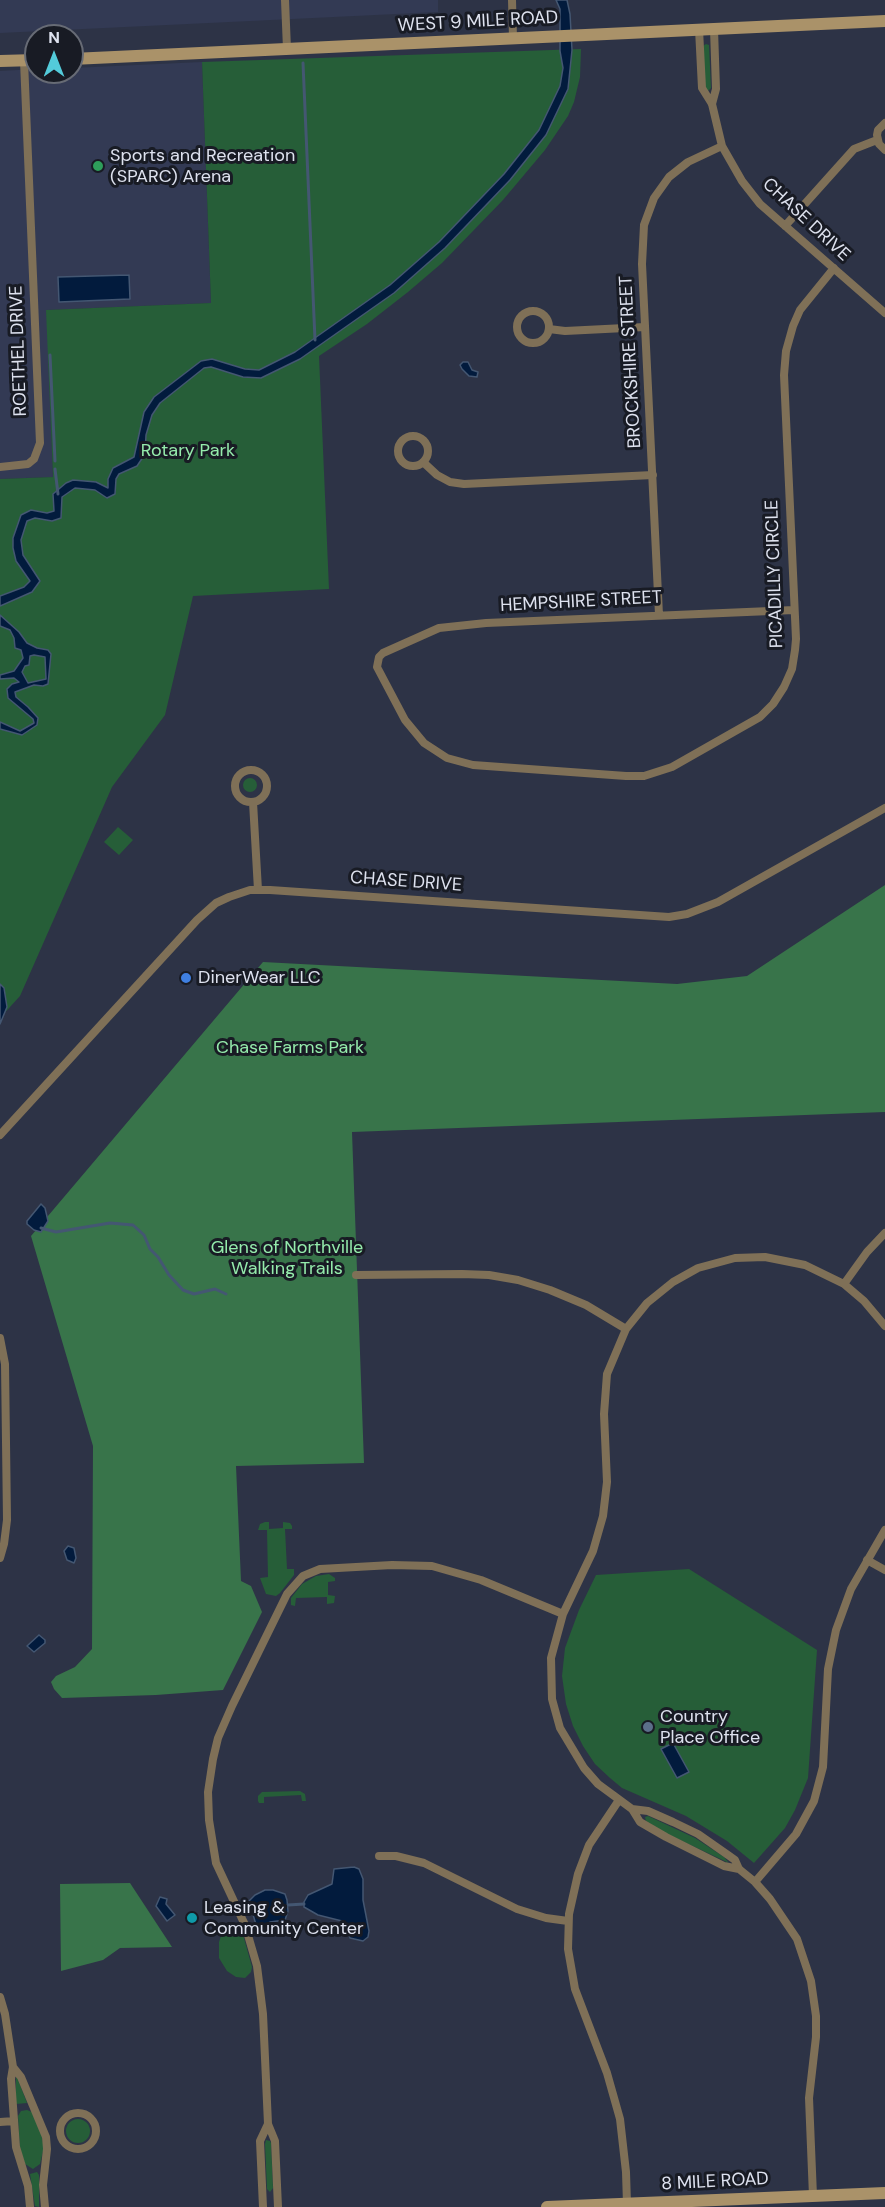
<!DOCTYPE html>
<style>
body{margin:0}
#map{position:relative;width:885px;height:2207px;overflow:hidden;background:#2d3346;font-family:"DM Sans",sans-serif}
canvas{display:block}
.north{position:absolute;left:24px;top:24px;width:60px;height:60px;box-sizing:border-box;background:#181b24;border:2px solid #676b75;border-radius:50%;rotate:0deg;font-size:16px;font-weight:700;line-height:24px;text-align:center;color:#dee2ef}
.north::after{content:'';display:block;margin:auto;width:21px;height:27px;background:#53cbda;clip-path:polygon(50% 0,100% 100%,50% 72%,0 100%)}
</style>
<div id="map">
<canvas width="885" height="2207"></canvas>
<div class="north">N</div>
</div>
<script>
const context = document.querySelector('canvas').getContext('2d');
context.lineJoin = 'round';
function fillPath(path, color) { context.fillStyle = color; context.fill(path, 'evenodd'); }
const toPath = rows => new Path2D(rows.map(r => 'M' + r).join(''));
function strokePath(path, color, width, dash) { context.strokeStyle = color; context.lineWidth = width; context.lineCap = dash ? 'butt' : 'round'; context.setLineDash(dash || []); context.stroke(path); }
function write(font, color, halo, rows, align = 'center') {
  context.font = font + ' "DM Sans",sans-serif'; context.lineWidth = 6; context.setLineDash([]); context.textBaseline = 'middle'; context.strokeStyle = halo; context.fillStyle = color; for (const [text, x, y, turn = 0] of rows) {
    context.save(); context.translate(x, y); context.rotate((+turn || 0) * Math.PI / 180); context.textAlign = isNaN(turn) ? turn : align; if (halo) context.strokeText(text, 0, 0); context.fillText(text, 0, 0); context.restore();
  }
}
const built = toPath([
 [0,0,438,0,438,12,0,33],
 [202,62,211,303,47,310,53,477,0,479,0,71,36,69,36,72,72,72,72,68]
]);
const green = toPath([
 [706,44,709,45,711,88,708,91,705,89,703,46],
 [581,49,580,77,574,102,568,116,545,150,503,200,442,263,408,292,367,324,319,356,329,589,193,596,165,715,112,787,20,996,0,1018,0,479,53,477,46,310,211,303,202,62],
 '243 785a7 7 0 1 1 14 0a7 7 0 1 1-14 0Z',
 [118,827,133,840,119,855,104,842],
 [265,1522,269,1522,269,1529,283,1528,283,1522,290,1523,292,1526,292,1529,285,1529,287,1569,294,1569,294,1575,280,1593,276,1596,266,1594,260,1578,268,1577,267,1530,258,1530,260,1524],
 [689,1569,817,1650,808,1778,795,1810,785,1828,754,1863,727,1841,686,1816,622,1788,610,1778,595,1764,583,1746,573,1726,566,1704,562,1676,565,1648,579,1610,596,1575],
 [329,1574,335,1578,335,1581,328,1582,328,1595,335,1596,334,1603,327,1604,327,1597,296,1598,295,1606,291,1605,291,1598,302,1584,316,1576],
 [300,1791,305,1794,306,1801,302,1801,301,1795,264,1797,264,1803,259,1803,258,1801,258,1796,262,1792],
 [648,1816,695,1838,724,1857,729,1863,665,1833,646,1821,645,1817],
 [230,1928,237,1928,242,1931,252,1967,251,1972,245,1978,236,1977,227,1971,219,1958,219,1942,221,1936],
 [16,2076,17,2077,27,2103,16,2104],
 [27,2110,32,2112,41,2133,44,2147,40,2164,33,2169,25,2164,20,2150,18,2116,21,2111],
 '66 2131a12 12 0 1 1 24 0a12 12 0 1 1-24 0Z',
 [266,2140,270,2141,271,2143,273,2188,270,2192,267,2189,265,2144],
 [37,2172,39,2175,39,2207,35,2206,30,2174]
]);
const forest = toPath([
 [885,885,885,1112,352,1132,364,1463,236,1466,241,1581,251,1586,262,1612,223,1690,156,1695,62,1698,54,1689,51,1682,56,1676,75,1667,92,1649,93,1446,31,1236,263,962,677,984,747,976],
 [130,1883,172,1947,120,1948,103,1960,61,1971,60,1884]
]);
const water = toPath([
 [556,0,567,0,570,14,572,50,568,89,546,135,510,180,445,248,394,293,300,359,261,378,243,377,211,367,204,368,160,403,152,415,146,435,145,454,137,466,119,474,116,479,115,494,107,498,95,490,75,488,62,497,61,518,52,521,35,518,27,521,21,540,23,555,40,581,32,592,0,606,0,596,24,587,30,581,16,561,13,548,13,538,21,515,31,510,47,513,54,511,53,494,66,483,73,480,96,482,108,488,108,479,113,468,134,457,144,412,154,397,201,361,212,359,245,369,259,370,295,352,390,285,439,242,504,174,539,130,560,86,563,68,560,51,560,9,556,0],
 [129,275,130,299,59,302,58,277,129,275],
 [463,362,468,362,472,370,478,372,477,377,469,376,462,369,460,365,463,362],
 [0,615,19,632,27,643,37,648,48,650,51,654,48,684,43,686,34,685,15,692,16,697,28,707,38,718,37,725,22,735,0,729,0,722,20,731,34,723,33,719,8,698,7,689,12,684,19,682,14,678,0,679,0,675,14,671,23,658,21,650,15,648,14,638,10,630,0,626,0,615],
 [34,655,45,657,46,679,28,683,22,672,25,666,29,665,30,656,34,655],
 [0,984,4,988,7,1007,0,1024,0,984],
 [41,1204,45,1208,48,1221,41,1232,34,1230,27,1224,27,1221,41,1204],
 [68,1546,74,1548,76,1558,74,1563,67,1560,64,1551,68,1546],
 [39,1635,45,1640,45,1643,34,1652,27,1646,39,1635],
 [673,1743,689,1772,677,1778,661,1749,673,1743],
 [354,1867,359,1869,363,1879,363,1900,369,1931,368,1937,363,1941,350,1938,346,1925,342,1921,318,1915,304,1907,304,1902,308,1895,332,1884,334,1869,354,1867],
 [265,1890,273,1890,285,1894,287,1900,288,1911,285,1920,270,1922,262,1930,257,1928,249,1901,255,1895,265,1890],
 [160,1897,167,1899,166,1904,175,1915,167,1921,156,1906,160,1897]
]);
const stream = toPath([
 [303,63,315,340],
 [50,355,55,461],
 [55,469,58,494],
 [41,1228,56,1232,110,1223,133,1225,144,1235,150,1249,158,1257,169,1275,183,1290,194,1294,215,1289,226,1294],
 [288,1905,304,1904]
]);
const street = toPath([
 [285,0,287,49],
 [512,0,513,38],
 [699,29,702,88,712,104,722,146,742,181,760,204,885,313],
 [712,104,716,89,714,29],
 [885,123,878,130,877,135,879,144,885,150],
 [785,226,854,149,877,140],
 '517 327a16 16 0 1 1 32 0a16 16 0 1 1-32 0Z',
 [549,329,565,331,645,327],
 '398 451a15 15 0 1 1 30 0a15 15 0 1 1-30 0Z',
 [423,462,437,475,450,482,464,484,653,475],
 [0,467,28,464,34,459,40,443,24,61],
 [794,610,486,623,439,628,383,653,379,657,377,667,405,720,424,743,447,758,473,765,626,776,644,776,672,767,760,717,773,704,784,687,792,669,795,650,796,639,784,375,786,351,793,326,800,310,834,268],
 [659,615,642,264,644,225,654,198,669,177,688,162,722,146],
 '235 786a16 16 0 1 1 32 0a16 16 0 1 1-32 0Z',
 [253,802,258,890],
 [0,1135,197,920,216,903,229,897,250,890,270,890,669,917,687,914,718,902,885,808],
 [356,1275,462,1274,489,1275,518,1280,550,1290,586,1305,626,1329],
 [844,1284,867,1252,885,1233],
 [0,1338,5,1364,7,1520,4,1544,0,1558],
 [867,1560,885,1570],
 [619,1800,589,1845,578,1874,569,1914,568,1949,575,1989,607,2073,620,2119,626,2172,627,2204],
 [632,1809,640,1822,666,1837,724,1866,739,1869],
 [379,1856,396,1856,424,1863,517,1909,546,1918,568,1921],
 [755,1882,796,1834,814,1801,823,1767,828,1669,836,1630,851,1589,885,1530],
 [0,1997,5,2014,13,2067,11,2079,16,2147,28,2186,30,2207],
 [13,2067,21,2077,46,2137,47,2149,43,2185,45,2207],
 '60 2131a18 18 0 1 1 36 0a18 18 0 1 1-36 0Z',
 [0,2122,14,2121],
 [813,2196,809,2098,816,2037,816,2016,811,1981,797,1939,770,1899,755,1882,739,1869,735,1860,728,1855,698,1834,673,1822,648,1811,632,1809,598,1784,584,1768,560,1728,552,1699,551,1658,563,1614,593,1551,603,1516,607,1482,604,1414,607,1374,626,1329,647,1303,673,1282,698,1268,735,1258,765,1257,805,1265,844,1284,864,1301,885,1326],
 [263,2207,260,2141,268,2124],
 [278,2207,275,2141,268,2124,263,2014,257,1966,245,1925,216,1863,209,1820,208,1792,213,1759,218,1738,232,1706,287,1594,303,1576,320,1569,392,1565,432,1566,481,1580,563,1614]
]);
const secondary = toPath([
 [72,59,885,21],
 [0,61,36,60],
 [547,2207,885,2193]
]);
const markers = [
 [98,166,6,"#2e9e5b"],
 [186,978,6,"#3f7fe0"],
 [648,1727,6,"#5c6f8a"],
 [192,1918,6,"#0f9aa8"]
];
const streetNames = [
 ["WEST 9 MILE ROAD",478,22,-3],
 ["CHASE DRIVE",806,220,43],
 ["ROETHEL DRIVE",19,351,-92],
 ["BROCKSHIRE STREET",631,362,-93],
 ["PICADILLY CIRCLE",775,574,-92],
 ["HEMPSHIRE STREET",581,602,-3],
 ["CHASE DRIVE",406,882,4],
 ["8 MILE ROAD",715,2182,-3]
];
const poiNames = [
 ["Sports and Recreation",110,156],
 ["(SPARC) Arena",110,177],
 ["DinerWear LLC",198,978],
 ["Country",660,1717],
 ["Place Office",660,1738],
 ["Leasing &",204,1908],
 ["Community Center",204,1929]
];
const parkNames = [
 ["Rotary Park",188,451],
 ["Chase Farms Park",290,1048],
 ["Glens of Northville",287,1248],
 ["Walking Trails",287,1269]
];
fillPath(built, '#333a54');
fillPath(green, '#265e38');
fillPath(forest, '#38744a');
fillPath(water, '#021b3d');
strokePath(water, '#445772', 1.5);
strokePath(stream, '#445772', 3);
strokePath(street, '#7f7057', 8);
strokePath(secondary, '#aa9269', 12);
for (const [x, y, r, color] of markers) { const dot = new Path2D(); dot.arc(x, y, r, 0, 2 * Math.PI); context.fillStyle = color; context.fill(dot); strokePath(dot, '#181b24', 2); }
write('18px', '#dee2ef', '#181b24', streetNames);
write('18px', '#dee2ef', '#181b24', poiNames, 'left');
write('18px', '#95ecac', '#181b24', parkNames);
</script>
